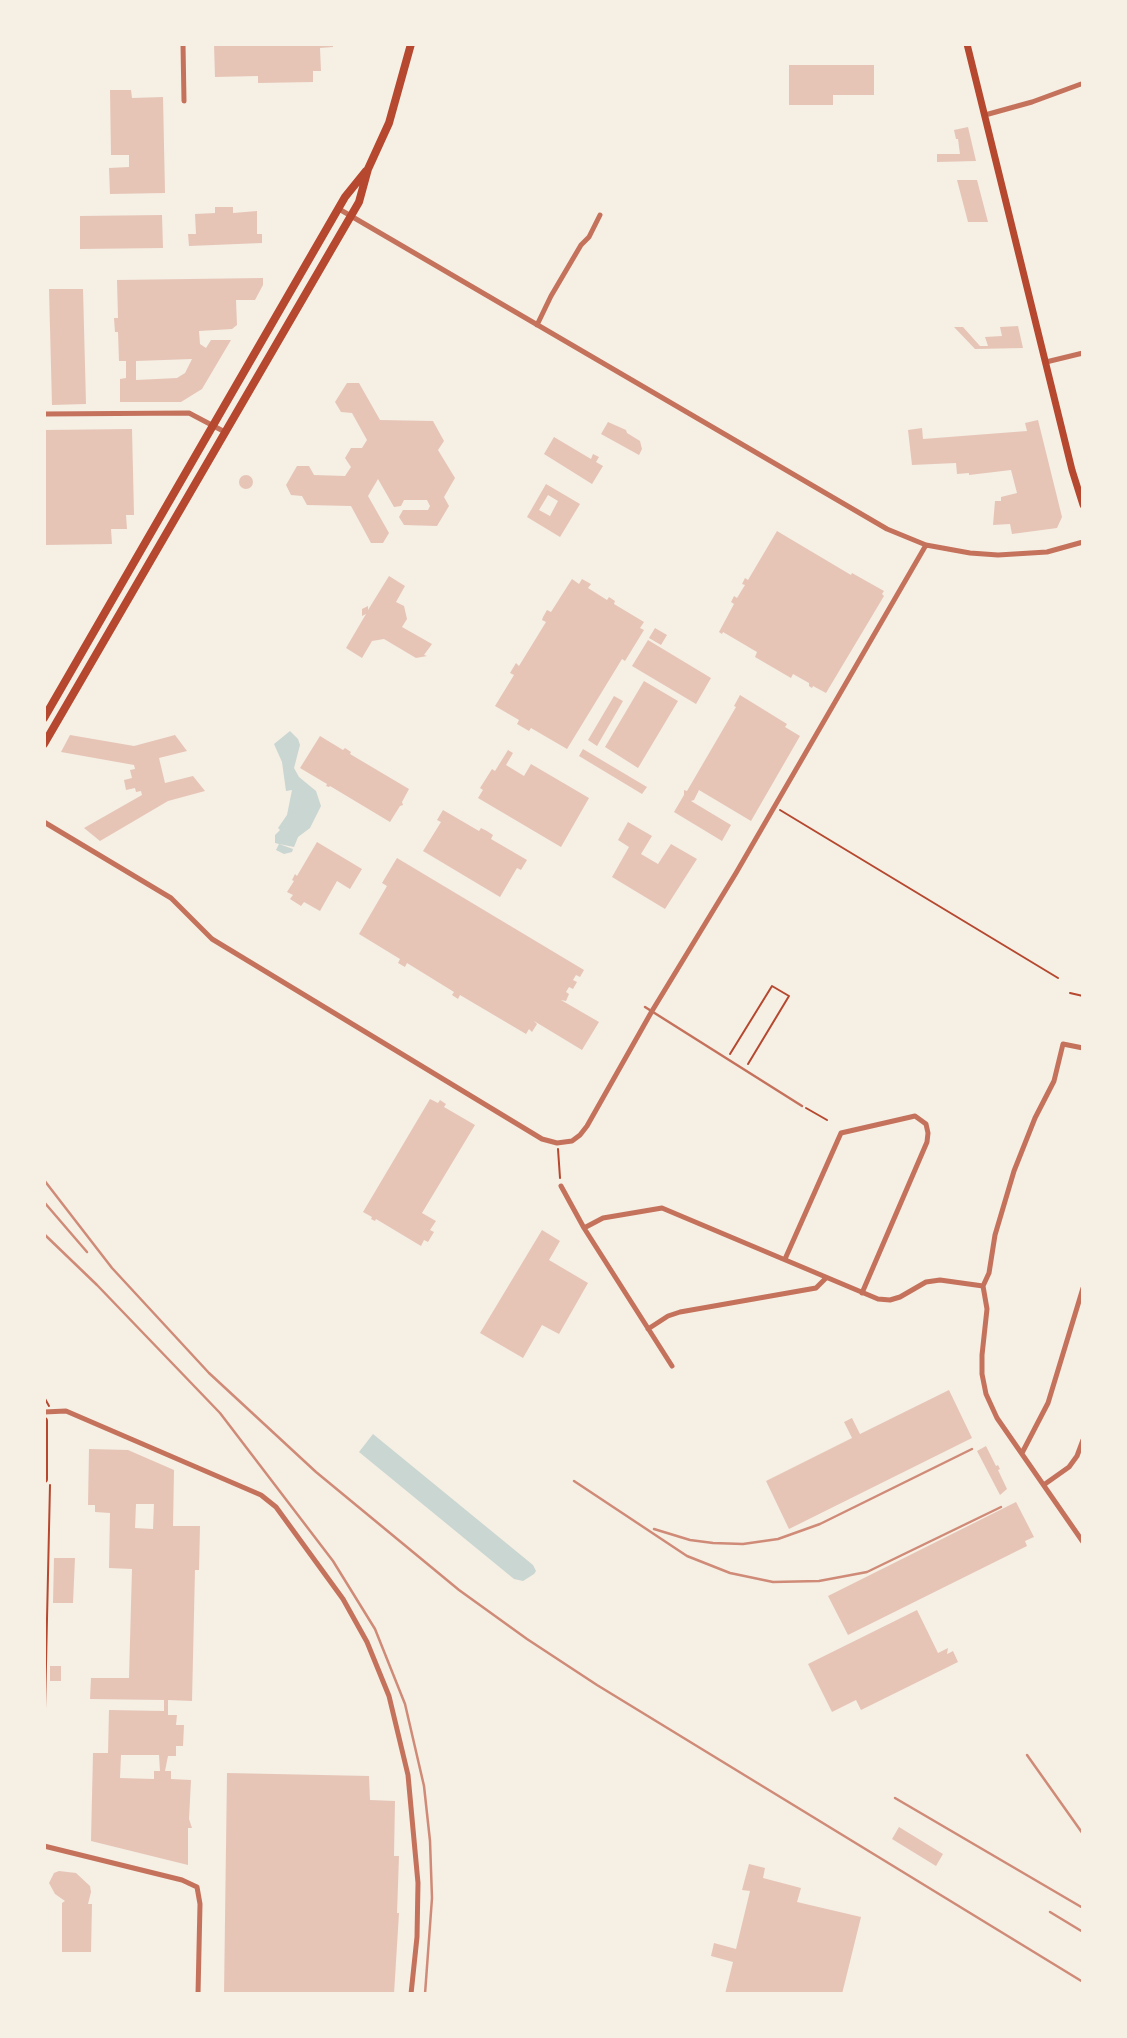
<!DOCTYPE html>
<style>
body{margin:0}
#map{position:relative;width:1127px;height:2038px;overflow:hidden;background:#f6efe4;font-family:Cabin,sans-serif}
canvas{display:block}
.frame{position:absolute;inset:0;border:46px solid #f6efe4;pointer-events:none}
</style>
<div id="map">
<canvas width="1127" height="2038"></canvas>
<div class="frame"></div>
</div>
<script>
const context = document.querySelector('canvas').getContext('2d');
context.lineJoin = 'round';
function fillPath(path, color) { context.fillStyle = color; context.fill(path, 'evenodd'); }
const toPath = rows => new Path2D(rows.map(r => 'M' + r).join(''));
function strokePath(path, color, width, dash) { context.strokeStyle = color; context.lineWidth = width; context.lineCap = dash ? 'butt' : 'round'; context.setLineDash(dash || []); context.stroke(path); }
const water = toPath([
 [290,731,298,739,300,745,294,768,299,777,316,791,321,806,310,828,298,837,294,847,279,844,293,849,292,852,284,854,276,850,279,844,275,843,275,835,280,830,278,828,287,815,292,790,286,791,282,762,274,744],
 [373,1434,533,1565,536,1571,534,1574,523,1581,514,1579,359,1452]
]);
const building = toPath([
 [214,44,333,44,333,47,320,48,321,71,313,71,313,82,258,83,258,76,215,77],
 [789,65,874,65,874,95,833,95,833,105,789,105],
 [110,90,131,90,132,98,163,97,165,193,110,194,109,168,129,167,129,155,111,155],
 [968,127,976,161,937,162,937,154,960,154,958,139,956,139,954,130],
 [957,180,977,180,988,222,968,222],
 [215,207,233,207,233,213,257,211,257,234,262,234,262,243,189,246,188,234,196,234,195,214,215,213],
 [162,215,163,248,80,249,80,216],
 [263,278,263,285,255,300,236,300,237,325,232,329,199,331,200,344,206,348,211,340,231,340,202,389,181,402,120,402,120,379,126,378,126,361,119,361,118,332,115,332,114,318,118,318,117,280],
 [192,359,185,373,177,378,136,380,136,361],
 [49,289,83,289,86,404,52,405],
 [1018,326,1023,348,975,349,954,327,963,327,980,346,988,346,985,337,1002,336,1000,327],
 [347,383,359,383,380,420,433,421,444,441,438,450,455,478,444,497,449,506,437,526,404,525,399,517,403,510,428,510,430,506,427,500,404,500,401,506,394,507,378,479,368,496,389,533,383,543,371,543,351,506,307,505,302,496,291,495,286,485,297,466,309,466,314,475,345,476,351,467,345,458,351,448,362,448,367,440,352,413,341,412,335,402],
 [1038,420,1062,517,1057,528,1012,534,1010,524,993,525,995,501,1001,501,1001,497,1017,493,1011,470,969,475,969,473,957,474,956,463,912,465,908,430,922,428,923,439,1027,431,1025,423],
 [608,422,626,430,627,433,640,441,642,449,639,455,601,434],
 [132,429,134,515,126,515,127,529,111,529,112,544,44,545,44,430],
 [554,437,591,459,593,454,599,457,596,462,603,466,592,484,544,454],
 '239 482a7 7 0 1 1 14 0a7 7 0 1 1-14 0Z',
 [546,484,580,504,560,537,527,517],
 [548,495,558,501,550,516,539,510],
 [777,531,851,575,852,573,884,591,882,594,884,596,826,693,813,686,812,688,809,686,809,683,793,674,791,678,755,657,757,652,723,632,722,634,719,632,734,604,731,602,734,596,737,598,745,585,742,584,745,578,748,580],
 [389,576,405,586,396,602,404,606,407,619,402,627,432,644,424,655,427,656,416,658,384,639,372,641,362,658,346,648,366,614,362,616,362,609,368,606,368,610],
 [572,579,579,584,582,579,591,584,588,588,607,600,609,597,615,601,614,604,644,622,640,628,644,630,625,661,622,659,567,749,531,728,529,731,517,724,519,720,495,706,514,675,510,673,516,663,519,666,546,622,542,620,543,617,547,610,551,612],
 [655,628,667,635,661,645,649,638],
 [648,640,711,678,696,704,632,666],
 [644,681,678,701,638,768,605,747],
 [740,695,787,724,785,727,800,736,751,821,699,790,694,800,691,801,731,825,722,841,674,812,684,795,684,790,687,791,736,707,734,706],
 [614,696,623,701,597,746,588,740],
 [70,735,134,746,175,735,187,751,159,758,165,783,193,776,205,791,168,801,100,841,84,828,142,795,141,791,136,792,135,788,126,790,124,780,132,778,130,770,135,769,134,765,61,752],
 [320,736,343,750,345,748,351,752,350,754,409,789,402,802,403,805,400,806,390,822,330,786,329,787,326,786,327,784,300,768],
 [583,749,647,787,642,794,579,756],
 [508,750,513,753,506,765,524,776,531,764,589,798,561,847,478,798,483,790,480,788,492,769,495,771],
 [443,810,479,831,481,828,487,831,493,835,491,839,527,860,521,870,517,868,500,897,423,851,441,822,437,820],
 [628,822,652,836,641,854,658,864,671,844,697,859,665,909,612,877,629,847,618,840],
 [317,842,362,869,350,889,337,881,320,911,304,902,301,906,290,899,293,895,287,892,294,881,292,880,295,874,297,876],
 [397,858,584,970,580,977,576,975,573,980,577,982,573,989,569,987,566,992,569,994,566,1001,561,1000,599,1022,582,1050,534,1021,537,1024,532,1032,529,1029,526,1034,460,995,458,999,452,995,454,992,407,963,405,967,398,963,400,959,359,934,387,886,382,883],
 [430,1099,438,1103,440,1100,446,1104,444,1107,475,1125,422,1213,436,1221,430,1230,434,1232,428,1242,424,1240,421,1246,376,1219,375,1221,371,1219,372,1217,363,1212],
 [542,1230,560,1241,549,1260,588,1283,559,1334,542,1325,523,1358,480,1333],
 [949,1390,972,1438,789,1529,766,1481,852,1438,844,1422,852,1418,860,1434],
 [986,1446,996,1466,998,1465,1000,1469,998,1470,1007,1489,1000,1495,977,1451],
 [89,1449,128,1450,174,1470,173,1526,200,1526,199,1570,195,1570,192,1701,168,1700,168,1715,177,1715,176,1725,184,1725,183,1746,176,1746,176,1756,168,1756,165,1771,171,1771,171,1779,191,1780,189,1819,192,1828,188,1828,188,1865,91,1841,93,1753,108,1753,109,1710,164,1711,164,1700,90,1699,91,1678,129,1678,132,1569,109,1568,110,1513,95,1512,95,1505,88,1505],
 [136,1504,154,1504,153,1529,135,1528],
 [121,1755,159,1755,160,1771,154,1771,154,1779,120,1778],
 [1016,1502,1034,1537,1025,1541,1027,1546,848,1635,828,1596],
 [54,1558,75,1558,73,1603,53,1603],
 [917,1610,938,1653,948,1648,947,1654,953,1651,958,1662,861,1710,856,1700,832,1712,808,1664],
 [50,1666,61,1666,61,1681,50,1681],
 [227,1773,369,1776,370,1800,395,1801,394,1856,399,1856,397,1913,399,1913,394,1994,224,1994],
 [899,1827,943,1854,936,1866,892,1839],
 [749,1864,765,1868,763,1878,801,1888,797,1902,861,1917,842,1994,725,1994,733,1962,711,1956,714,1943,736,1949,750,1891,742,1890],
 [59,1871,76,1873,90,1886,91,1892,88,1904,92,1904,91,1952,62,1952,62,1903,65,1901,55,1894,49,1883,54,1873]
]);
const path = toPath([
 [780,810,1058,978],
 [1070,993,1083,996],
 [730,1054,772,986,789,996,748,1064],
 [806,1108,827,1120],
 [558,1149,560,1178],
 [44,1397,49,1406],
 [44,1753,50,1485]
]);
const service = toPath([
 [645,1007,802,1106]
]);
const minor = toPath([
 [183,44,184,101],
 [985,115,1032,102,1081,84],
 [339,209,887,529,926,545,970,553,998,555,1047,552,1083,542],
 [537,325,551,296,581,245,589,237,600,215],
 [1046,362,1083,353],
 [44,414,189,413,225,432],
 [44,822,171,898,212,939,542,1139,557,1143,572,1141,580,1135,587,1126,652,1011,736,873,926,545],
 [1083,1048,1063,1044,1054,1081,1035,1118,1014,1171,995,1235,989,1273,983,1286,987,1309,982,1355,982,1374,986,1394,997,1418,1083,1542],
 [561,1186,584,1228,672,1366],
 [584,1228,603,1218,662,1208,878,1299,890,1300,900,1297,926,1282,940,1280,983,1286],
 [785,1259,841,1133,915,1116,926,1124,928,1133,927,1142,862,1293],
 [648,1329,668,1316,680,1312,816,1288,826,1278],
 [44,1412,66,1411,261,1495,276,1507,343,1599,367,1642,389,1696,408,1775,418,1883,417,1937,411,1994],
 [1022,1453,1048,1403,1083,1288],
 [1045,1484,1069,1467,1077,1456,1083,1440],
 [44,1846,182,1880,197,1887,200,1904,198,1994]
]);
const secondary = toPath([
 [967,44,1072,470,1083,505]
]);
const primary = toPath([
 [44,718,345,197,366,171],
 [44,744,359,202,368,169,389,123,411,44],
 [44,1421,44,1479]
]);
const rail = toPath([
 [44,1180,112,1268,209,1373,316,1472,459,1590,527,1639,597,1685,1083,1982],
 [44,1202,87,1252],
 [44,1234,97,1285,220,1413,333,1561,375,1629,405,1704,424,1786,430,1841,432,1898,425,1994],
 [574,1481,687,1556,730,1573,773,1582,819,1581,867,1572,1001,1507],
 [654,1529,690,1540,713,1543,743,1544,778,1539,820,1524,972,1449],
 [1027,1755,1083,1834],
 [895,1798,1083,1908],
 [1050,1912,1083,1932]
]);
fillPath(water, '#c9d6d2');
fillPath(building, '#e6c5b7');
strokePath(path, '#b5482f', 2);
strokePath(service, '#c5725c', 2.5);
strokePath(minor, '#c5725c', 5);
strokePath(secondary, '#b5482f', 7);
strokePath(primary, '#b5482f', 8);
strokePath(rail, '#cf8b77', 2.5);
</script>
